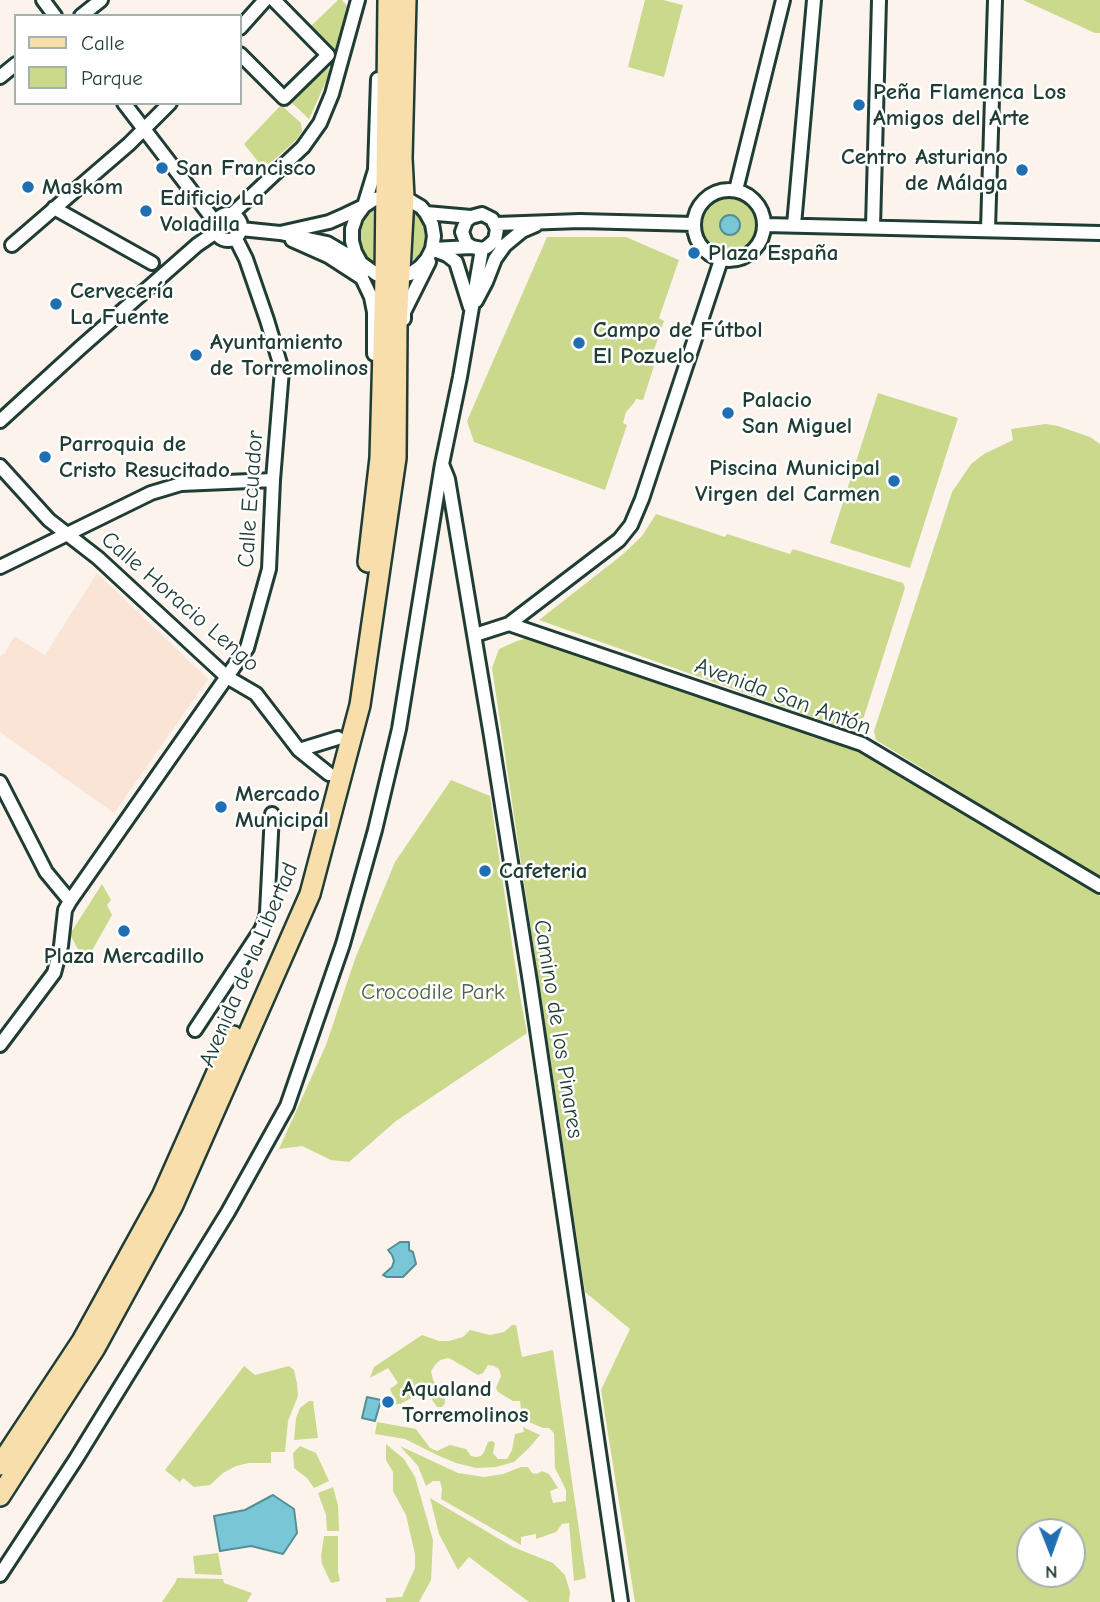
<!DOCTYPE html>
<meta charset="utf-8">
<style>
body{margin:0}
#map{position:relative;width:1100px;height:1602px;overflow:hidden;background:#fcf3ec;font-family:"Comic Neue",sans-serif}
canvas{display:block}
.legend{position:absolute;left:14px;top:14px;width:228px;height:91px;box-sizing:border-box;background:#fff;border:2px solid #a5b1ae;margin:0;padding:9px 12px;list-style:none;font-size:21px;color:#1f3d34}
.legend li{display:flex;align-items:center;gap:14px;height:35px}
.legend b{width:35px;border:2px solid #a5b1ae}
.north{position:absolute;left:1016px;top:1518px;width:70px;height:70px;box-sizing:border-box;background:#fff;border:2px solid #a5b1ae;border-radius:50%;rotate:179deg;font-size:19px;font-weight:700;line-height:28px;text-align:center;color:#1f3d34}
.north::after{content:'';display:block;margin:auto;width:24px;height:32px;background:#1f6fb2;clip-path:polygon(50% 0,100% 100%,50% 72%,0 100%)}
</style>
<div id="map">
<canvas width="1100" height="1602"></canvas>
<ul class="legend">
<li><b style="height:9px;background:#f8deab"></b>Calle</li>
<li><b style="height:19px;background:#cbd98d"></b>Parque</li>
</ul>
<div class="north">N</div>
</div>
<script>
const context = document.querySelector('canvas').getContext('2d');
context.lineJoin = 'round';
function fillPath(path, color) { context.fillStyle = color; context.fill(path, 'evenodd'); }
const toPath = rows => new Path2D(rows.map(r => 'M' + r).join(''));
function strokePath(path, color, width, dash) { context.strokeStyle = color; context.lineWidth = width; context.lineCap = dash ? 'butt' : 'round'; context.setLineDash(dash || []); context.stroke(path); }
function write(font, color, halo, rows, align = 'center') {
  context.font = font + ' "Comic Neue",sans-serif'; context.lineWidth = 5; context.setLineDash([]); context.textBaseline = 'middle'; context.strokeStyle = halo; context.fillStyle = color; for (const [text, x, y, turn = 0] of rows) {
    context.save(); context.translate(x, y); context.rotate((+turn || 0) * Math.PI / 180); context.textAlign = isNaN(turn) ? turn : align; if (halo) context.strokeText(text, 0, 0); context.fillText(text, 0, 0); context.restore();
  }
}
const built = toPath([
 [97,573,208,679,114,813,0,732,0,656,5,653,14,636,45,655]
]);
const green = toPath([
 [338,0,342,0,348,7,348,9,335,51,310,27],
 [645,0,663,0,683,5,664,77,628,67],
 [1023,0,1100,0,1100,33,1095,33],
 [328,68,330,71,328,77,309,119,290,101],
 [281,105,301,123,302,131,297,139,264,169,244,144],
 '702 224a28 28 0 1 1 56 0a28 28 0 1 1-56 0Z',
 [370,210,373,210,373,264,364,257,358,244,358,230,363,217],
 [416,210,423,218,428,230,428,243,423,255,415,265,413,263,413,213],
 [547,237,626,237,679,260,659,318,664,321,649,364,654,366,643,400,636,399,634,403,626,412,623,423,627,425,605,490,474,442,467,421],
 [878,393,958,418,910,568,830,543],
 [1046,424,1058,426,1090,437,1100,444,1100,878,876,740,874,731,952,492,971,464,984,454,1013,440,1011,429],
 [656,514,725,537,727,534,790,554,793,549,903,583,905,588,860,729,854,732,539,620,622,555,642,536],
 [527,638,856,747,1100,896,1100,1602,635,1602,601,1390,630,1329,585,1292,492,668,499,649,517,641],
 [1030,1532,1072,1532,1072,1574,1030,1574],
 [451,780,490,796,519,991,527,1033,396,1121,349,1162,331,1160,302,1146,279,1149,326,1045,355,959,395,862],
 [102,884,111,900,107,905,112,915,85,963,70,934],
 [512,1325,516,1325,522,1357,553,1350,586,1578,574,1581,569,1523,562,1524,556,1532,536,1539,536,1534,521,1537,521,1545,441,1499,442,1489,440,1481,433,1481,426,1486,418,1466,400,1446,458,1473,484,1477,503,1474,521,1467,528,1467,532,1473,537,1474,542,1471,549,1474,558,1488,550,1491,553,1503,566,1501,566,1490,555,1468,554,1433,549,1428,543,1428,522,1419,520,1401,513,1401,498,1392,496,1388,501,1376,499,1369,494,1366,488,1365,483,1373,478,1375,449,1358,440,1360,435,1365,431,1371,433,1380,445,1397,445,1403,442,1407,437,1407,430,1397,426,1393,421,1393,400,1404,393,1404,384,1402,393,1396,390,1389,398,1383,388,1368,370,1378,374,1367,422,1335,439,1341,449,1341,463,1337,470,1330,490,1335,504,1332],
 [244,1366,255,1375,289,1366,294,1370,297,1383,298,1396,288,1421,285,1452,271,1452,271,1463,249,1463,236,1466,223,1473,210,1485,194,1487,183,1478,180,1482,165,1470],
 [309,1401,313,1401,318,1438,294,1440,296,1418,300,1408],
 [377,1422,416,1429,430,1448,437,1451,450,1445,466,1449,471,1456,476,1457,481,1456,484,1452,488,1442,492,1441,495,1443,493,1453,498,1459,507,1459,512,1450,515,1434,524,1432,523,1427,540,1435,528,1449,514,1462,496,1467,476,1468,456,1463,437,1455,405,1439,375,1434],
 [386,1444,404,1459,415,1477,433,1540,431,1580,419,1602,386,1602,386,1598,402,1597,415,1568,415,1554,406,1515,393,1491,393,1472,386,1460],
 [300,1446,316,1453,329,1481,314,1488,307,1478,294,1468,293,1453],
 [333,1487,338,1505,339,1531,327,1531,326,1515,318,1493],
 [430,1498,513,1547,553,1563,565,1575,570,1592,569,1602,529,1602,469,1557,458,1570,439,1534],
 [324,1536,338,1536,338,1572,340,1581,331,1583,322,1564,321,1556],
 [218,1553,222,1575,195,1574,193,1556],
 [177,1578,223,1579,224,1583,252,1593,247,1602,162,1602,175,1583]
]);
const water = toPath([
 '720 225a10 10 0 1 1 20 0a10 10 0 1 1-20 0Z',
 [400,1242,409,1242,409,1250,413,1252,416,1264,403,1277,387,1277,383,1275,392,1267,394,1261,392,1255,388,1250,400,1242],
 [367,1397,381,1400,375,1421,362,1418,367,1397],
 [273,1495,294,1509,297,1533,283,1554,251,1546,220,1551,214,1516,245,1510,273,1495]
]);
const minor = toPath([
 [43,0,55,16],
 [81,16,101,0],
 [240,28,265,0],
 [240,54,284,98,328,55,274,0],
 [0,77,16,64],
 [124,103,216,223],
 '694 225a35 35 0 1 1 70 0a35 35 0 1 1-70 0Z',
 [736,190,783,0],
 [54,208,152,263],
 [426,213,471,217,482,214,492,219,497,229,495,240,487,247,482,249,472,247,432,249],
 [232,214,303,147,320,123,332,94,358,0],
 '215 227a13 13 0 1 1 26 0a13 13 0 1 1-26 0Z',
 [471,217,466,221,462,232,466,243,472,247],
 [496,224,580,221,694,224],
 [765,225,1100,233],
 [794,225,814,0],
 [873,227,879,0],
 [241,229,280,233,327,243,361,263],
 [988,229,995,0],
 [280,233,329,222,345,215,364,206,373,200,385,196,404,197,421,207,426,213,432,224,434,236,432,249,427,259,420,267,410,274,399,277,385,277,376,274,361,263,355,252,352,241,352,229,356,217,364,206,375,170,378,79],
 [292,240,328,256,362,278],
 [12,245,129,144,170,103],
 [434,250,447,255,456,262,470,307],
 [361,263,362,278,371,297,374,312,374,354],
 [476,301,486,282,495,259,505,245,522,231,536,225],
 [404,319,404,312,429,262],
 [0,421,80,348,197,245,216,232],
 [442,464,448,479,491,736,530,982,621,1602],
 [0,466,49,520,98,558,227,677,256,694,299,750,329,774],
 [0,567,151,493,181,484,273,480],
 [509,624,862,744,1100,886],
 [475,635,509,624,619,540,631,525,642,499,721,260],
 [299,750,338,738],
 [0,782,46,872,70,901],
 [195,1030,261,930,265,921,267,912,272,814],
 [0,1045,54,973,61,946,65,910,70,901,247,648,269,569,273,480,282,370,267,320,246,259,235,237],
 [0,1575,76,1459,228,1212,287,1106,343,944,375,830,399,729,442,464,460,377,482,249]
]);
const primary = toPath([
 [368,562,380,458,385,277,388,0],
 [0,1465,82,1341,162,1196,233,1036],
 [0,1496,95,1348,173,1205,310,894,360,705,396,458,397,326,404,197,402,158,406,0]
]);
const markers = [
 [859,105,7,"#1f6fb2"],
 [162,168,7,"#1f6fb2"],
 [1022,170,7,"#1f6fb2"],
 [28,187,7,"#1f6fb2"],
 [146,211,7,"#1f6fb2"],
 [694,253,7,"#1f6fb2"],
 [56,304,7,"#1f6fb2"],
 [579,343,7,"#1f6fb2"],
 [196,355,7,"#1f6fb2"],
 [728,413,7,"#1f6fb2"],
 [45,457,7,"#1f6fb2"],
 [894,481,7,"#1f6fb2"],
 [221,807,7,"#1f6fb2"],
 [485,871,7,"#1f6fb2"],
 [124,931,7,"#1f6fb2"],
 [388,1402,7,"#1f6fb2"]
];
const poiNames = [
 ["Peña Flamenca Los",873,92],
 ["Amigos del Arte",873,118],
 ["Centro Asturiano",1008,157,"right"],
 ["de Málaga",1008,183,"right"],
 ["San Francisco",176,168],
 ["Maskom",42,187],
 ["Edificio La",160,198],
 ["Voladilla",160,224],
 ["Plaza España",708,253],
 ["Cervecería",70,291],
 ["La Fuente",70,317],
 ["Campo de Fútbol",593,330],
 ["El Pozuelo",593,356],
 ["Ayuntamiento",210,342],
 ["de Torremolinos",210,368],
 ["Palacio",742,400],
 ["San Miguel",742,426],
 ["Parroquia de",59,444],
 ["Cristo Resucitado",59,470],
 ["Piscina Municipal",880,468,"right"],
 ["Virgen del Carmen",880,494,"right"],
 ["Mercado",235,794],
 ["Municipal",235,820],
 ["Cafeteria",499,871],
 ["Plaza Mercadillo",124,956,"center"],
 ["Aqualand",402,1389],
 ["Torremolinos",402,1415]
];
const streetNames = [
 ["Calle Ecuador",251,499,-86],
 ["Calle Horacio Lengo",180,602,41],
 ["Avenida San Antón",783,697,20],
 ["Avenida de la Libertad",249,965,-67],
 ["Camino de los Pinares",558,1029,81]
];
const parkNames = [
 ["Crocodile Park",433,992]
];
fillPath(built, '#f9e4d6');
fillPath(green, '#cbd98d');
fillPath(water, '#79c6d7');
strokePath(water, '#558f96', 2);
strokePath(minor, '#1f3d34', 18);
strokePath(primary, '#1f3d34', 24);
strokePath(minor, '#fff', 12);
strokePath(primary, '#f8deab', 19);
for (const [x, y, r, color] of markers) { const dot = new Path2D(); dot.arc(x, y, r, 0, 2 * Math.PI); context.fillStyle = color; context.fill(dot); strokePath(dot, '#fff', 2.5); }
write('bold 23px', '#1f3d34', '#fff', poiNames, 'left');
write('23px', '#1f3d34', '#fff', streetNames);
write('23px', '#4a644a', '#fff', parkNames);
</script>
